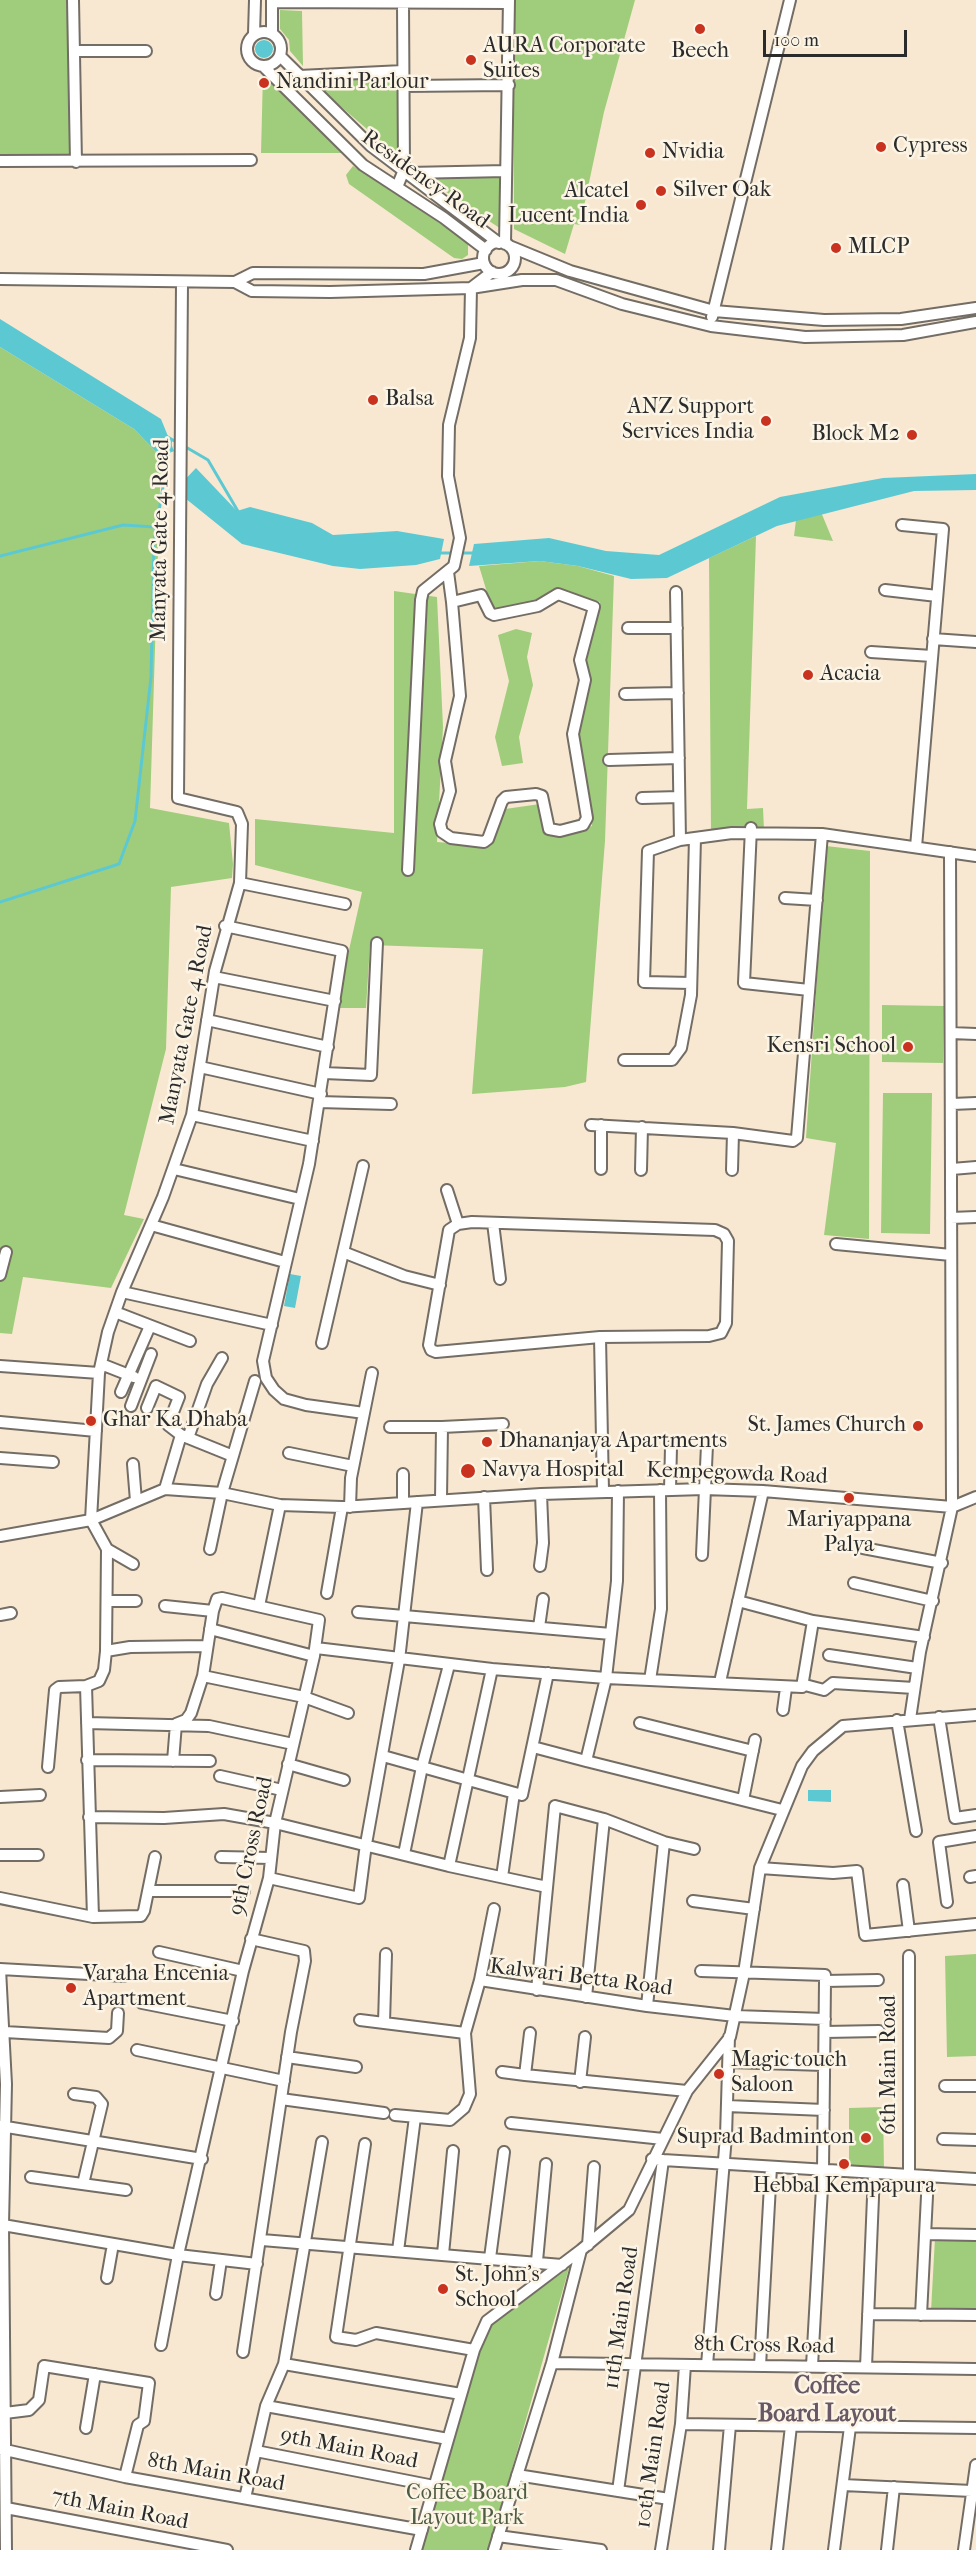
<!DOCTYPE html>
<style>
body{margin:0}
#map{position:relative;width:976px;height:2550px;overflow:hidden;background:#f8e8d2;font-family:"IM FELL French Canon",serif}
canvas{display:block}
.scale{position:absolute;left:763px;top:30px;width:144px;height:27px;box-sizing:border-box;border:3px solid #2b2b2b;border-top:0;padding-left:8px;font-size:18px;line-height:21px;white-space:nowrap;color:#2b2b2b;-webkit-text-stroke:4px #fcf5e5;paint-order:stroke}
</style>
<div id="map">
<canvas width="976" height="2550"></canvas>
<div class="scale">100 m</div>
</div>
<script>
const context = document.querySelector('canvas').getContext('2d');
context.lineJoin = 'round';
function fillPath(path, color) { context.fillStyle = color; context.fill(path, 'evenodd'); }
const toPath = rows => new Path2D(rows.map(r => 'M' + r).join(''));
function strokePath(path, color, width, dash) { context.strokeStyle = color; context.lineWidth = width; context.lineCap = dash ? 'butt' : 'round'; context.setLineDash(dash || []); context.stroke(path); }
function write(font, color, halo, rows, align = 'center') {
  context.font = font + ' "IM FELL French Canon",serif'; context.lineWidth = 5; context.setLineDash([]); context.textBaseline = 'middle'; context.strokeStyle = halo; context.fillStyle = color; for (const [text, x, y, turn = 0] of rows) {
    context.save(); context.translate(x, y); context.rotate((+turn || 0) * Math.PI / 180); context.textAlign = isNaN(turn) ? turn : align; if (halo) context.strokeText(text, 0, 0); context.fillText(text, 0, 0); context.restore();
  }
}
const green = toPath([
 [0,0,69,0,72,157,0,157],
 [513,0,635,0,604,112,580,225,574,224,565,254,514,229],
 [280,10,302,11,303,66,290,51,289,40,280,29],
 [263,73,345,153,261,153],
 [397,77,398,156,308,78],
 [353,166,468,242,468,255,462,259,454,258,349,184,346,175],
 [501,176,501,229,424,177],
 [0,347,134,429,161,457,150,808,229,823,233,864,232,878,171,887,166,1049,124,1215,144,1219,111,1288,23,1277,12,1334,0,1333],
 [821,512,833,541,794,536,796,520],
 [756,536,747,809,763,808,764,830,711,834,709,558],
 [540,561,578,566,614,576,605,841,586,1082,565,1087,472,1094,483,949,370,945,366,1008,336,1008,362,892,255,865,255,819,394,833,394,591,437,597,443,727,437,842,488,846,505,809,540,804,548,836,592,826,576,734,590,683,585,657,600,602,555,589,537,601,492,609,479,566],
 [516,629,532,633,527,657,533,685,519,737,523,763,502,766,495,737,509,681,498,635],
 [826,846,870,851,869,1239,824,1235,836,1143,806,1138],
 [882,1005,944,1006,943,1063,882,1062],
 [883,1093,932,1093,930,1234,881,1233],
 [976,1954,976,2056,947,2057,945,1956],
 [883,2107,884,2169,849,2169,849,2108],
 [935,2238,976,2239,976,2312,931,2311],
 [569,2268,489,2550,420,2550,479,2348,492,2324]
]);
const water = toPath([
 '255 49a9 9 0 1 1 18 0a9 9 0 1 1-18 0Z',
 [0,319,161,419,174,451,161,457,134,429,0,347],
 [196,468,237,511,250,507,312,523,333,535,397,531,444,539,440,559,416,565,360,569,333,566,242,544,175,490],
 [976,474,976,490,914,491,777,526,667,578,631,579,578,566,540,561,469,566,474,544,549,538,606,551,659,555,780,497,883,478],
 [290,1274,301,1276,295,1308,284,1306],
 [808,1790,831,1790,831,1802,808,1801]
]);
const stream = toPath([
 [166,436,178,443],
 [184,446,208,460,239,513],
 [437,553,476,553],
 [0,556,123,525,156,527],
 [0,902,119,864,135,821,151,677,154,541,171,439]
]);
const minor = toPath([
 [73,0,76,162],
 [272,2,509,3],
 '247 49a17 17 0 1 1 34 0a17 17 0 1 1-34 0Z',
 [272,33,272,0],
 [254,34,255,0],
 [74,51,146,51],
 [280,56,371,146,499,243],
 [264,67,363,165,444,218,486,250],
 [299,76,403,71],
 [403,86,509,85],
 [0,161,251,160],
 [408,173,506,171],
 [397,187,404,170,403,4],
 '483 258a16 16 0 1 1 32 0a16 16 0 1 1-32 0Z',
 [505,244,509,0],
 [509,246,570,271,714,311,824,320,901,319,976,308],
 [0,279,235,282,253,273,424,274,484,263],
 [235,282,252,291,330,292,471,288,522,280,556,280,622,304,711,326,805,337,903,335,976,322],
 [712,317,790,0],
 [902,525,943,529,916,847],
 [448,572,452,602,481,595,490,613,494,615,538,606,558,594,594,607,580,660,585,680,573,734,587,818,583,825,560,831,549,829,542,796,536,794,506,797,502,801,488,839,484,842,451,838,442,832,440,824,450,791,445,761,460,696,452,602],
 [885,590,937,596],
 [676,592,680,840],
 [628,628,677,628],
 [933,639,976,642],
 [871,652,932,656],
 [625,694,678,693],
 [609,760,679,758],
 [642,798,679,797],
 [751,828,744,983,809,990],
 [408,870,421,600,423,591,454,566,460,538,448,476,449,425,470,338,471,288,492,272],
 [240,883,345,904],
 [785,898,817,900],
 [225,926,342,951,309,1164,263,1361,266,1378,274,1390,284,1399,306,1405,364,1413],
 [214,977,335,1001],
 [691,983,644,982,648,851,680,840,732,833,822,834,976,856],
 [207,1020,328,1047],
 [951,1033,976,1034],
 [624,1060,672,1060,681,1048,691,995,695,838],
 [200,1067,321,1094],
 [324,1073,371,1075,377,943],
 [319,1102,391,1104],
 [952,1104,976,1103],
 [192,1115,313,1141],
 [591,1125,733,1133,793,1141,797,1138,822,834],
 [174,1169,300,1199],
 [601,1169,601,1125],
 [952,1169,976,1167],
 [641,1170,642,1127],
 [732,1170,733,1133],
 [447,1190,458,1224],
 [951,1218,976,1217],
 [472,1222,715,1230,724,1234,728,1241,726,1323,721,1333,709,1336,600,1337,436,1352,431,1350,429,1345,449,1230,458,1224,472,1222],
 [493,1223,500,1279],
 [151,1225,285,1262],
 [836,1244,951,1255],
 [343,1252,404,1276,440,1285],
 [0,1275,6,1252],
 [122,1292,272,1325],
 [115,1312,190,1341],
 [600,1337,603,1491],
 [322,1343,363,1166],
 [101,1364,134,1377],
 [0,1366,99,1373],
 [121,1392,150,1326],
 [131,1406,151,1354],
 [147,1408,156,1386,179,1397,168,1425,181,1435,233,1456],
 [0,1422,96,1431],
 [390,1427,442,1427],
 [188,1438,207,1384,222,1358],
 [289,1453,353,1466],
 [0,1458,53,1462],
 [133,1464,136,1501],
 [165,1489,181,1435],
 [670,1490,671,1447],
 [484,1497,487,1570],
 [441,1499,442,1427,503,1424],
 [403,1503,403,1474],
 [350,1507,351,1478,372,1373],
 [0,1536,91,1520,165,1489,222,1493,280,1505,342,1507,541,1494,704,1489,763,1491,952,1507,976,1497],
 [863,1548,942,1563],
 [107,1549,133,1564],
 [210,1549,222,1493,255,1381],
 [702,1555,707,1445],
 [540,1566,543,1543,541,1494],
 [854,1583,933,1601],
 [327,1593,342,1507],
 [107,1601,136,1601],
 [259,1606,280,1505],
 [358,1612,611,1634],
 [0,1615,11,1613],
 [813,1621,924,1637],
 [539,1627,543,1599],
 [210,1629,314,1656],
 [316,1648,492,1669,606,1678,802,1687,813,1621,738,1601],
 [106,1651,130,1647,207,1646],
 [829,1655,917,1668],
 [203,1676,304,1697,348,1713],
 [650,1680,661,1609,660,1490],
 [720,1682,763,1491],
 [805,1685,824,1690,833,1683,914,1688],
 [783,1710,786,1688],
 [939,1717,955,1818,976,1815],
 [910,1719,920,1652,952,1507,950,852],
 [897,1720,916,1831],
 [87,1723,209,1726,293,1744],
 [640,1723,753,1751],
 [533,1747,586,1761,606,1678,617,1581,618,1491],
 [383,1756,522,1795,548,1673],
 [87,1760,210,1761],
 [173,1761,176,1724,186,1720,191,1713,203,1676,213,1611],
 [586,1761,782,1810],
 [288,1764,344,1780],
 [48,1767,55,1690,59,1687,86,1686],
 [220,1776,282,1790],
 [0,1797,40,1795],
 [743,1800,755,1740],
 [89,1817,164,1818,224,1814,275,1823,449,1866,547,1887],
 [404,1854,422,1767,449,1665],
 [0,1855,38,1855],
 [221,1857,271,1858],
 [449,1866,492,1669],
 [760,1868,833,1873,857,1871,865,1935,976,1924],
 [502,1877,514,1793],
 [970,1877,976,1876],
 [269,1878,359,1898,366,1844,399,1660,417,1502],
 [903,1885,909,1931],
 [149,1891,244,1891],
 [0,1898,93,1917,86,1686,99,1681,104,1670,106,1651,107,1549,91,1520,99,1373,108,1332,122,1292,163,1197,192,1115,215,971,240,883,242,824,237,812,178,798,182,283],
 [693,1901,754,1909],
 [947,1902,939,1842,976,1836],
 [93,1917,141,1916,144,1911,155,1857],
 [159,1952,243,1971],
 [909,1956,909,2175],
 [0,1969,6,2084,3,2225,6,2550],
 [0,1969,124,1976],
 [701,1971,825,1975,825,1981,878,1980],
 [480,1980,494,1909],
 [537,1990,555,1806,604,1819,664,1842,694,1849],
 [586,1997,604,1819],
 [142,2003,233,2021],
 [647,2006,664,1842],
 [360,2020,465,2033],
 [384,2023,386,1954],
 [5,2032,109,2038,117,2031,118,2013],
 [825,2032,879,2031],
 [530,2033,525,2075,687,2091],
 [137,2050,284,2081],
 [287,2057,356,2067],
 [729,2062,824,2065],
 [502,2072,525,2075],
 [580,2082,585,2037],
 [945,2086,976,2086],
 [74,2094,96,2097,102,2104,83,2184],
 [281,2099,384,2113],
 [727,2106,824,2110],
 [395,2115,450,2120,464,2108,470,2094,465,2033,480,1980,647,2006,735,2016,825,2019],
 [511,2123,663,2139],
 [0,2126,202,2159],
 [943,2139,976,2140],
 [365,2144,336,2337,356,2340,376,2333,474,2350],
 [663,2160,976,2179],
 [31,2177,126,2190],
 [3,2225,178,2255,257,2264],
 [926,2234,976,2235],
 [262,2240,562,2265],
 [588,2245,594,2167],
 [398,2251,415,2117],
 [443,2254,453,2151],
 [490,2258,504,2152],
 [537,2261,546,2164],
 [107,2278,113,2244],
 [216,2294,221,2260],
 [868,2314,976,2315],
 [921,2315,928,2176],
 [161,2345,178,2255,243,1971,269,1878,275,1823,314,1656,319,1620,222,1598,217,1599,213,1611,165,1606],
 [243,2352,291,2032,305,1961,304,1951,251,1939],
 [552,2363,976,2369],
 [284,2364,461,2394],
 [707,2365,726,2136,729,2037],
 [760,2366,771,2167],
 [812,2366,823,2170,825,1981],
 [866,2367,874,2173],
 [266,2406,448,2439],
 [5,2413,29,2410,39,2400,44,2366,149,2383,144,2421,138,2425,125,2477],
 [681,2424,976,2428],
 [86,2428,95,2374],
 [1,2449,125,2477,422,2530],
 [256,2451,434,2486],
 [517,2475,669,2499],
 [843,2485,972,2491],
 [618,2491,663,2160,652,2159],
 [245,2498,266,2406,284,2364,322,2142],
 [6,2508,227,2550],
 [498,2536,601,2550],
 [416,2550,474,2350,487,2321,581,2250,629,2210,687,2091,730,2037,744,1973,760,1868,802,1766,813,1751,843,1726,976,1715],
 [494,2550,552,2363,581,2250],
 [661,2550,681,2424,685,2365],
 [719,2550,730,2425],
 [777,2550,791,2426],
 [834,2550,850,2427],
 [887,2550,894,2487],
 [964,2550,976,2465]
]);
const markers = [
 [700,29,6,"#c8321e"],
 [471,60,6,"#c8321e"],
 [264,83,6,"#c8321e"],
 [881,147,6,"#c8321e"],
 [650,153,6,"#c8321e"],
 [661,191,6,"#c8321e"],
 [641,205,6,"#c8321e"],
 [836,248,6,"#c8321e"],
 [373,400,6,"#c8321e"],
 [766,421,6,"#c8321e"],
 [912,435,6,"#c8321e"],
 [808,675,6,"#c8321e"],
 [908,1047,6,"#c8321e"],
 [91,1421,6,"#c8321e"],
 [918,1426,6,"#c8321e"],
 [487,1442,6,"#c8321e"],
 [468,1471,8,"#c8321e"],
 [849,1498,6,"#c8321e"],
 [71,1988,6,"#c8321e"],
 [719,2074,6,"#c8321e"],
 [866,2138,6,"#c8321e"],
 [844,2164,6,"#c8321e"],
 [443,2289,6,"#c8321e"]
];
const poiNames = [
 ["AURA Corporate",483,47],
 ["Suites",483,72],
 ["Beech",700,52,"center"],
 ["Nandini Parlour",276,83],
 ["Cypress",893,147],
 ["Nvidia",662,153],
 ["Silver Oak",673,191],
 ["Alcatel",629,192,"right"],
 ["Lucent India",629,217,"right"],
 ["MLCP",848,248],
 ["Balsa",385,400],
 ["ANZ Support",754,408,"right"],
 ["Services India",754,433,"right"],
 ["Block M2",900,435,"right"],
 ["Acacia",820,675],
 ["Kensri School",896,1047,"right"],
 ["Ghar Ka Dhaba",103,1421],
 ["St. James Church",906,1426,"right"],
 ["Dhananjaya Apartments",499,1442],
 ["Navya Hospital",482,1471],
 ["Mariyappana",849,1521,"center"],
 ["Palya",849,1546,"center"],
 ["Varaha Encenia",83,1975],
 ["Apartment",83,2000],
 ["Magic touch",731,2061],
 ["Saloon",731,2086],
 ["Suprad Badminton",854,2138,"right"],
 ["Hebbal Kempapura",844,2187,"center"],
 ["St. John's",455,2276],
 ["School",455,2301]
];
const streetNames = [
 ["Residency Road",425,180,36],
 ["Manyata Gate 4 Road",161,540,-89],
 ["Manyata Gate 4 Road",187,1025,-79],
 ["Kempegowda Road",737,1474,2],
 ["9th Cross Road",252,1846,-78],
 ["Kalwari Betta Road",581,1978,7],
 ["6th Main Road",890,2065,-90],
 ["11th Main Road",622,2318,-82],
 ["8th Cross Road",764,2346,1],
 ["9th Main Road",349,2449,11],
 ["10th Main Road",654,2455,-82],
 ["8th Main Road",216,2473,10],
 ["7th Main Road",120,2510,11]
];
const parkNames = [
 ["Coffee Board",467,2494],
 ["Layout Park",467,2519]
];
const neighbourhoodNames = [
 ["Coffee",827,2387],
 ["Board Layout",827,2415]
];
fillPath(green, '#a0cd7b');
fillPath(water, '#5cc9d2');
strokePath(stream, '#5cc9d2', 3);
strokePath(minor, '#736d65', 14);
strokePath(minor, '#fff', 10);
for (const [x, y, r, color] of markers) { const dot = new Path2D(); dot.arc(x, y, r, 0, 2 * Math.PI); context.fillStyle = color; context.fill(dot); strokePath(dot, '#fcf5e5', 2); }
write('22px', '#2b2b2b', '#fcf5e5', poiNames, 'left');
write('22px', '#2b2b2b', '#fcf5e5', streetNames);
write('22px', '#4e5c43', '#fcf5e5', parkNames);
write('bold 24px', '#685765', '#fcf5e5', neighbourhoodNames);
</script>
